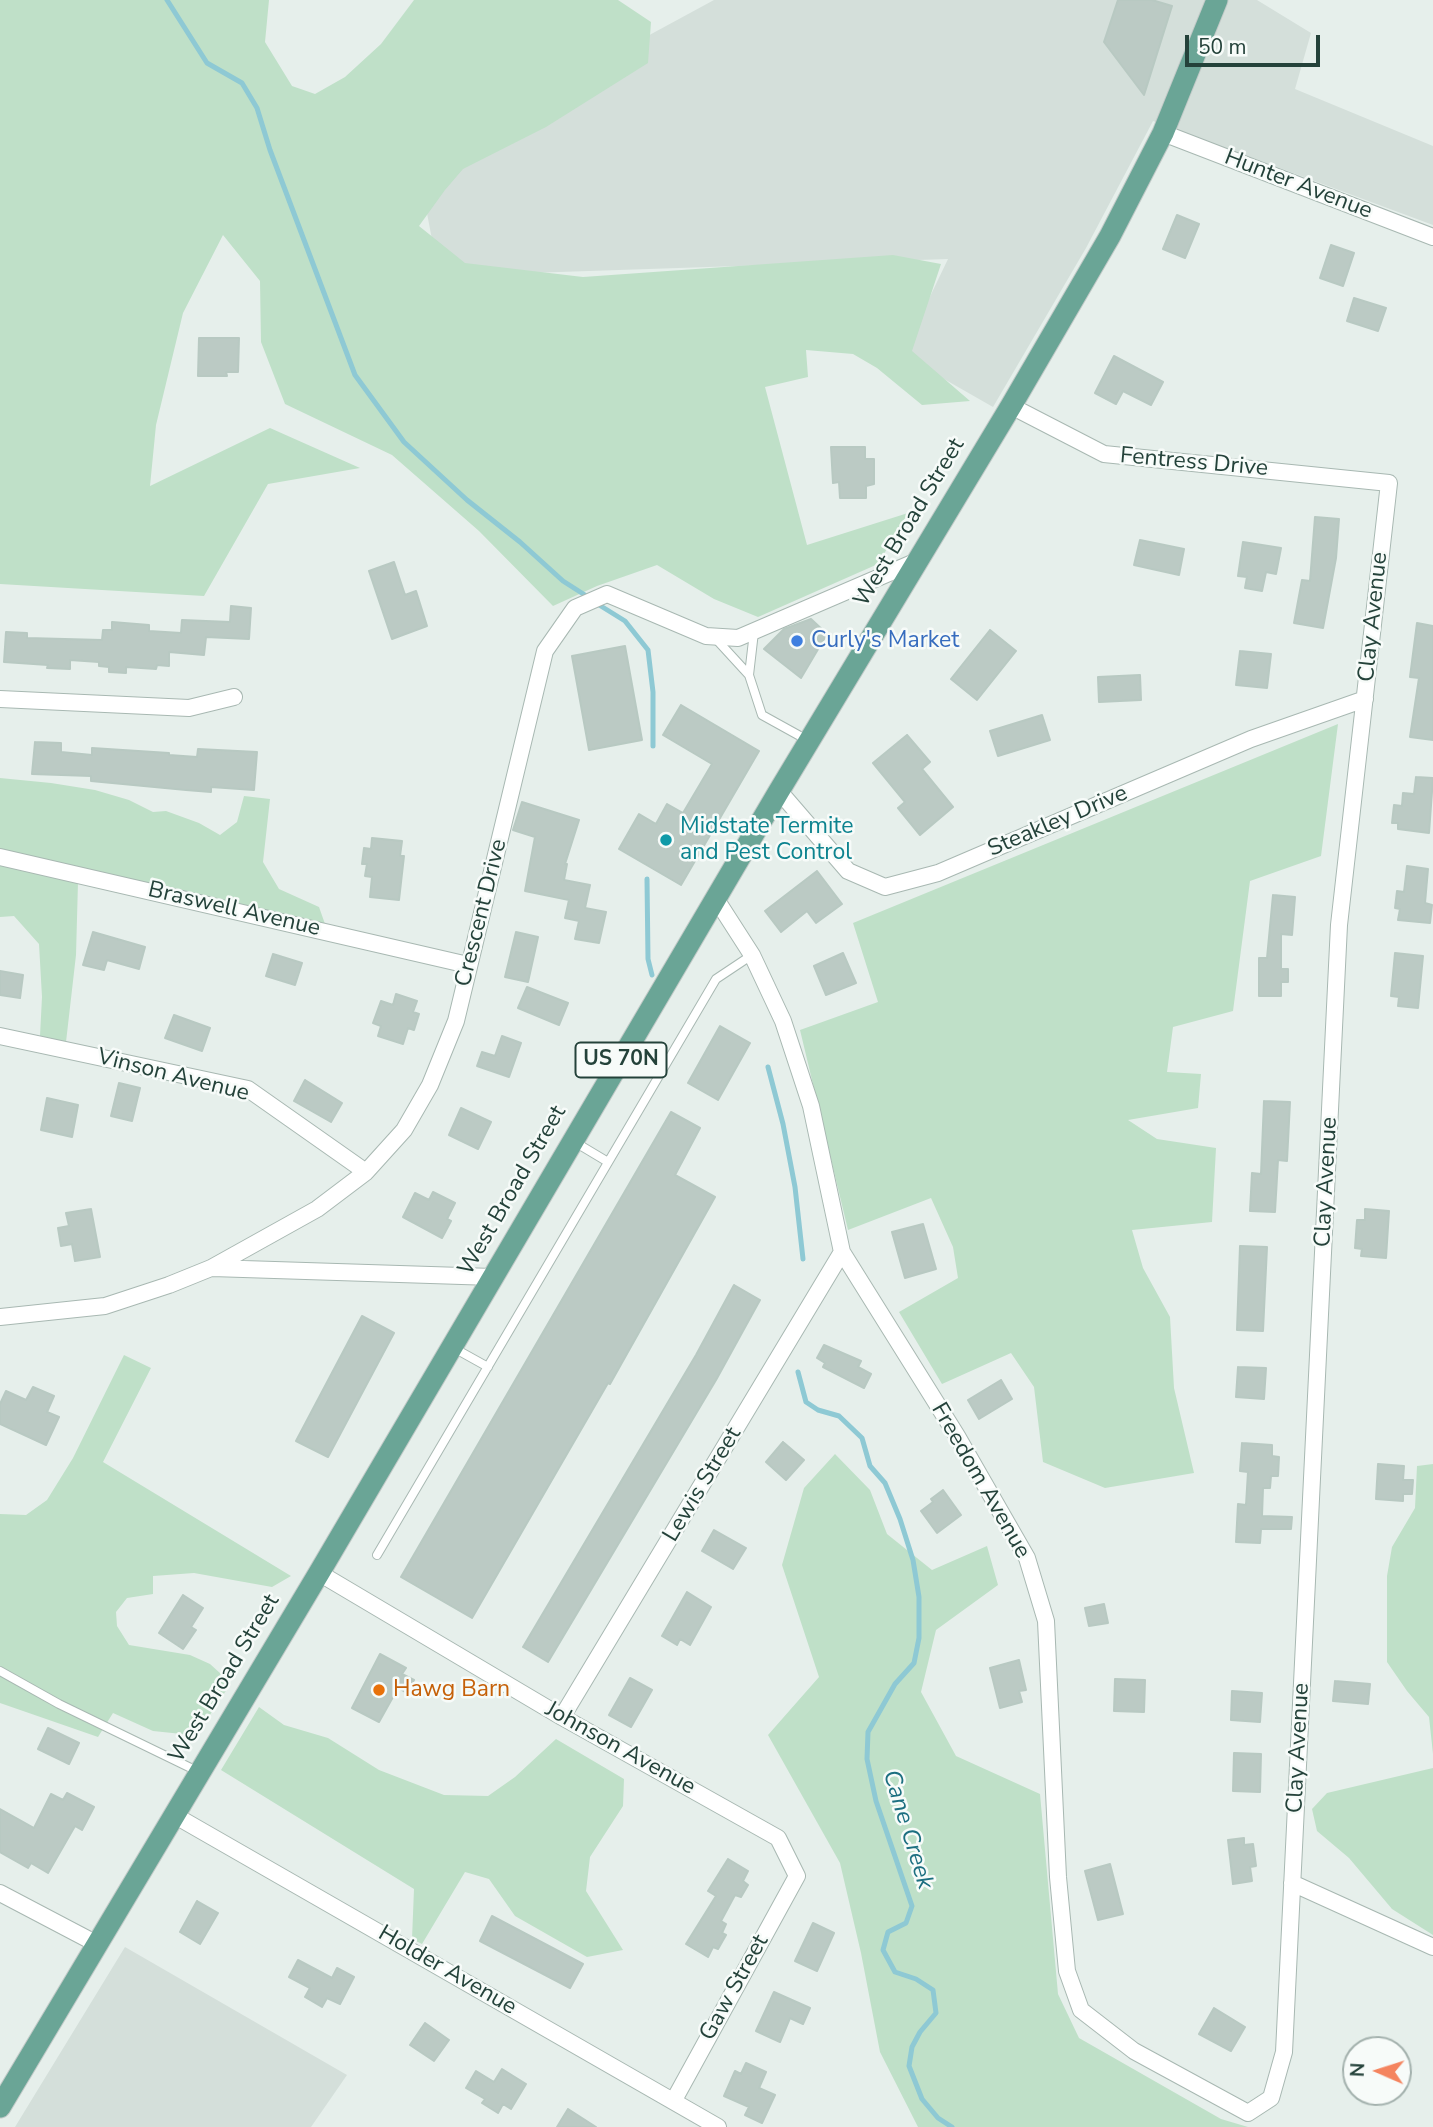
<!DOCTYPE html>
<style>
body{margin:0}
#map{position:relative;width:1433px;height:2127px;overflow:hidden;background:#e6efeb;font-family:"Nunito Sans",sans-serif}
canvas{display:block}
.north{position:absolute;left:1342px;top:2036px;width:70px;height:70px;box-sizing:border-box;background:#f7fbf9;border:2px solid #a3b1ad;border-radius:50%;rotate:273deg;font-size:19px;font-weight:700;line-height:28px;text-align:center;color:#24423a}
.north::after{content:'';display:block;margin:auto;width:24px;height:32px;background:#f4845f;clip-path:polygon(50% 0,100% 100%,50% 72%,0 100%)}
.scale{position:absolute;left:1185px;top:35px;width:135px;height:32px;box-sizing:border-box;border:4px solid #24423a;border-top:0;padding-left:9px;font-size:21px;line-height:24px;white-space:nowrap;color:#24423a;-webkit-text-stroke:5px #f7fbf9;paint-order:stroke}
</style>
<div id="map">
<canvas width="1433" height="2127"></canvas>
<div class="north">N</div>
<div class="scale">50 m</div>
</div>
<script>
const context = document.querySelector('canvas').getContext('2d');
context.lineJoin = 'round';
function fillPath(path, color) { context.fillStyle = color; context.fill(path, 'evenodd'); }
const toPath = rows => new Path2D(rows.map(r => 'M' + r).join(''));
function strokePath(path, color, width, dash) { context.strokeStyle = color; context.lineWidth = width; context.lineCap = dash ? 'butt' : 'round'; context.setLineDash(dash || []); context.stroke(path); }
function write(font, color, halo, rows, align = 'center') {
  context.font = font + ' "Nunito Sans",sans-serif'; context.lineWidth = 5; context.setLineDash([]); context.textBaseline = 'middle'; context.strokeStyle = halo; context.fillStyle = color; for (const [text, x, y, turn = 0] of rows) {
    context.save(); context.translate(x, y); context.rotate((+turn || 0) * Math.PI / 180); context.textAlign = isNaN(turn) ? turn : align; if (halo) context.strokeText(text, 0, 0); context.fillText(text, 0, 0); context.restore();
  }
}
const built = toPath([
 [714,0,1257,0,1311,33,1295,89,1433,146,1433,225,1153,121,1086,248,993,407,902,355,948,259,439,276,417,161],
 [125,1947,347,2075,311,2127,15,2127]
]);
const green = toPath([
 [0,0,269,0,265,42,292,86,315,94,345,77,381,44,414,0,618,0,651,22,648,63,546,127,463,169,445,190,419,226,465,263,583,277,893,255,941,264,912,351,970,401,922,405,877,368,853,354,806,350,808,377,765,387,807,545,908,513,878,564,758,617,714,599,657,565,597,586,553,606,479,531,392,455,285,404,261,342,260,281,223,235,183,313,156,425,150,486,270,428,360,468,268,484,204,596,0,584],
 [1338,724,1321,856,1250,881,1233,1011,1173,1027,1167,1072,1201,1074,1198,1108,1128,1120,1157,1139,1216,1148,1212,1222,1132,1230,1143,1268,1170,1317,1174,1388,1194,1473,1105,1488,1043,1462,1034,1387,1011,1353,942,1384,899,1312,958,1278,953,1247,931,1198,848,1230,800,1030,878,1002,853,923],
 [0,778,51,783,95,790,129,800,153,812,166,811,199,823,220,835,237,822,244,796,270,799,263,862,279,889,319,907,325,924,0,850],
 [0,864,78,882,76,955,66,1042,40,1036,42,997,39,944,14,916,0,917],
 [124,1355,151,1368,103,1462,291,1576,272,1587,194,1573,153,1576,153,1594,127,1598,116,1612,117,1626,129,1645,190,1655,210,1664,231,1683,200,1730,182,1734,153,1731,113,1713,98,1737,0,1703,0,1514,26,1515,47,1500,73,1458],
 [835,1454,870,1490,887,1534,932,1570,987,1546,998,1585,936,1630,921,1692,956,1756,1040,1794,1058,1994,1079,2038,1221,2119,1248,2127,918,2127,880,2052,861,1953,840,1863,768,1735,819,1677,782,1565,804,1488],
 [1433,1464,1433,1754,1429,1717,1407,1691,1387,1662,1387,1576,1392,1547,1415,1508,1417,1466],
 [259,1707,284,1725,328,1738,379,1770,444,1795,488,1796,515,1777,556,1739,624,1779,623,1806,590,1857,586,1891,623,1950,587,1957,515,1916,489,1879,465,1872,422,1944,412,1939,414,1889,221,1770],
 [1433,1768,1433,1935,1392,1909,1349,1858,1317,1831,1312,1809,1327,1793]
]);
const stream = toPath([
 [167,0,207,63,242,83,257,108,270,150,355,375,404,442,467,500,520,542,563,581,588,597],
 [596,603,625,621,648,650,653,692,653,746],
 [647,879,648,959,652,975],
 [768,1067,783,1124,795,1187,803,1259],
 [798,1372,806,1402,818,1410,839,1416,862,1438,870,1466,885,1483,900,1519,913,1560,919,1597,919,1638,914,1663,895,1684,868,1732,867,1759,876,1801,912,1906,906,1923,888,1932,883,1950,895,1972,916,1979,933,1990,936,2013,920,2032,912,2047,909,2066,922,2099,938,2118,952,2127]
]);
const building = toPath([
 [1118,0,1152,0,1172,6,1144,95,1104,42,1118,0],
 [1177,215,1199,224,1185,258,1163,249,1177,215],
 [1331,245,1354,253,1343,286,1320,278,1331,245],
 [1354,298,1386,308,1378,331,1347,321,1354,298],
 [199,338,239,338,238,372,226,372,227,376,198,376,199,338],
 [1114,356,1163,382,1151,405,1123,391,1116,404,1095,393,1114,356],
 [831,447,865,447,865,459,874,459,874,484,866,486,866,498,840,498,839,482,833,483,831,447],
 [1315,517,1339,519,1336,558,1323,628,1294,623,1302,580,1310,581,1315,517],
 [1140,540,1184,549,1179,575,1134,565,1140,540],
 [1243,542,1281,548,1276,574,1266,572,1262,591,1245,588,1247,577,1238,576,1243,542],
 [394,562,405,595,416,591,427,626,392,639,369,571,394,562],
 [231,606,251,608,249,639,206,637,204,655,169,652,169,666,157,665,156,669,126,667,126,673,109,672,109,667,99,666,99,662,70,660,70,669,47,668,48,665,4,662,6,632,27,633,27,638,102,640,103,630,112,630,112,622,149,625,149,631,181,633,182,620,230,622,231,606],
 [811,619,827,634,801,678,764,649,784,629,811,619],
 [1417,623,1433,626,1433,740,1410,737,1419,678,1410,677,1417,623],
 [990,630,1016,651,977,700,951,679,990,630],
 [625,646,642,740,589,750,572,656,625,646],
 [1240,651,1271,654,1267,688,1236,685,1240,651],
 [1140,675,1141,700,1099,702,1098,677,1140,675],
 [681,705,759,751,681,885,619,849,639,814,656,824,667,804,683,813,712,764,663,735,681,705],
 [1042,715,1050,740,998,756,990,731,1042,715],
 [907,735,930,762,922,769,953,807,920,835,898,808,905,802,873,763,907,735],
 [35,742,61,743,61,752,92,755,92,748,169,753,169,755,197,757,198,749,257,752,254,790,211,787,211,792,186,790,91,781,91,776,32,774,35,742],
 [1416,777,1433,778,1429,833,1398,829,1398,823,1392,823,1394,805,1402,806,1403,793,1414,794,1416,777],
 [522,802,579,820,565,864,567,864,564,880,590,885,585,908,606,912,599,943,575,939,579,921,565,918,569,900,525,891,535,837,513,830,522,802],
 [372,838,402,841,400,856,404,856,399,900,370,897,372,877,365,876,367,864,362,864,364,848,371,849,372,838],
 [1407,866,1428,869,1425,903,1432,905,1430,923,1398,920,1400,909,1395,908,1397,891,1404,892,1407,866],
 [817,871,842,904,816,923,807,911,781,932,765,911,817,871],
 [1273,895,1295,897,1292,935,1281,934,1281,969,1288,969,1288,982,1281,982,1281,996,1259,996,1259,958,1267,958,1273,895],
 [93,932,145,947,139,969,107,960,104,970,83,965,93,932],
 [516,932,538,937,528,982,505,977,516,932],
 [843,953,856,983,826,995,814,966,843,953],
 [1395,953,1423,956,1418,1008,1398,1006,1399,997,1391,996,1395,953],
 [273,954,302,963,295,985,266,976,273,954],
 [0,971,23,975,20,998,0,995,0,971],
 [527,987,568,1003,559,1025,518,1008,527,987],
 [396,994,417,1001,413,1012,419,1014,414,1030,408,1028,403,1044,378,1036,381,1026,373,1023,381,1001,393,1005,396,994],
 [174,1015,210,1028,202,1051,165,1038,174,1015],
 [720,1026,750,1043,718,1100,688,1083,720,1026],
 [502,1036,521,1043,509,1077,477,1066,482,1052,495,1056,502,1036],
 [305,1080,342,1103,331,1122,294,1101,305,1080],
 [119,1083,140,1088,132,1121,111,1116,119,1083],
 [47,1098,78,1105,72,1137,41,1130,47,1098],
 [1264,1101,1290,1102,1287,1161,1278,1160,1275,1212,1250,1211,1252,1173,1261,1174,1264,1101],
 [461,1108,491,1122,478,1149,449,1135,461,1108],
 [671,1112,700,1128,675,1175,715,1197,610,1384,608,1383,472,1618,401,1577,671,1112],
 [433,1192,455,1203,447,1219,451,1221,442,1238,403,1217,415,1193,429,1200,433,1192],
 [91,1209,100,1257,75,1261,72,1244,61,1246,58,1228,69,1226,66,1213,91,1209],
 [1365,1209,1389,1211,1386,1258,1361,1256,1362,1249,1355,1248,1357,1220,1365,1220,1365,1209],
 [923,1224,936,1269,905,1278,892,1232,923,1224],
 [1240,1246,1267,1247,1263,1331,1237,1330,1240,1246],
 [734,1285,760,1300,716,1380,548,1662,523,1647,696,1355,734,1285],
 [362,1316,394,1333,328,1457,296,1441,362,1316],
 [824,1345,861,1361,858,1367,871,1374,864,1388,823,1367,825,1363,817,1358,824,1345],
 [1238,1367,1266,1368,1264,1399,1236,1397,1238,1367],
 [1001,1380,1012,1399,979,1419,968,1400,1001,1380],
 [33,1387,54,1396,47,1412,59,1417,46,1445,0,1424,0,1404,6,1391,26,1400,33,1387],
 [783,1442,804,1460,786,1480,766,1462,783,1442],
 [1242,1443,1272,1445,1272,1456,1279,1457,1278,1476,1271,1476,1270,1488,1263,1488,1262,1516,1292,1517,1291,1529,1261,1529,1260,1543,1236,1542,1238,1504,1246,1505,1248,1472,1240,1471,1242,1443],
 [1378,1464,1404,1466,1403,1480,1413,1480,1412,1494,1403,1494,1403,1501,1376,1499,1378,1464],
 [943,1490,961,1515,937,1533,921,1511,933,1502,931,1499,943,1490],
 [714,1530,746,1548,733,1569,702,1551,714,1530],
 [687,1592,711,1607,690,1645,680,1639,677,1645,662,1636,687,1592],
 [183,1595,203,1608,191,1627,196,1630,183,1649,159,1633,183,1595],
 [1104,1604,1108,1623,1089,1626,1085,1608,1104,1604],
 [380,1654,406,1668,402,1674,414,1680,407,1693,398,1688,379,1722,352,1708,380,1654],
 [1019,1660,1026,1690,1019,1691,1022,1702,1000,1708,990,1668,1019,1660],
 [630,1678,652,1690,631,1727,609,1715,630,1678],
 [1115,1679,1145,1680,1144,1712,1114,1711,1115,1679],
 [1335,1681,1370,1684,1368,1704,1333,1701,1335,1681],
 [1232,1691,1262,1693,1260,1722,1231,1720,1232,1691],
 [48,1728,79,1743,69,1764,38,1749,48,1728],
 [1234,1753,1261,1754,1260,1792,1233,1791,1234,1753],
 [67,1793,94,1807,82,1830,75,1826,48,1873,31,1863,28,1868,0,1852,0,1809,34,1828,51,1794,63,1800,67,1793],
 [1244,1838,1244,1845,1253,1844,1256,1866,1250,1867,1252,1881,1233,1884,1228,1840,1244,1838],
 [728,1859,748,1871,743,1881,748,1885,741,1897,735,1895,721,1921,726,1924,722,1933,726,1935,718,1949,713,1947,708,1957,686,1944,716,1896,708,1891,728,1859],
 [1110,1864,1123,1914,1098,1920,1085,1871,1110,1864],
 [197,1901,218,1913,200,1944,180,1932,197,1901],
 [492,1916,583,1964,570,1988,480,1941,492,1916],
 [813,1923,834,1933,817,1971,795,1961,813,1923],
 [298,1960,332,1978,337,1968,354,1977,340,2004,327,1998,322,2007,305,1997,310,1988,289,1977,298,1960],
 [774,1992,810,2008,803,2024,790,2018,780,2042,756,2031,774,1992],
 [1214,2008,1245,2027,1231,2051,1199,2034,1214,2008],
 [425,2023,449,2040,434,2061,410,2045,425,2023],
 [746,2063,766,2072,759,2088,775,2095,762,2123,745,2115,749,2107,724,2096,735,2071,741,2074,746,2063],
 [502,2069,526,2084,511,2109,503,2104,498,2113,482,2103,485,2099,466,2088,476,2071,494,2082,502,2069],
 [568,2109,596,2127,557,2127,568,2109]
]);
const service = toPath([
 [716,639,749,675,762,715,809,741],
 [749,675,754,632],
 [573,1141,608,1162],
 [452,1347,488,1367],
 [377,1555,716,979,752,955],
 [0,1671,59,1704,197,1771]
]);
const minor = toPath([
 [1163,133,1433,237],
 [0,699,189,708,234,697],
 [779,791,848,871,885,887,938,873,1251,739,1365,699],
 [0,857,468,965],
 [716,899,752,955,783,1021,811,1106,842,1252,957,1436,1027,1558,1046,1621,1058,1877,1067,1971,1081,2010,1134,2051,1248,2113,1271,2098,1284,2052,1339,925,1389,483,1104,454,1011,406],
 [0,1036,248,1089,366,1172],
 [212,1268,493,1277],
 [0,1317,105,1306,169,1285,211,1268,317,1209,366,1172,404,1130,430,1085,456,1021,545,651,575,608,607,594,706,636,738,638,917,561],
 [319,1573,562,1717,778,1838,797,1876,674,2100],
 [562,1717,842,1252],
 [174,1815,718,2127],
 [1292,1883,1433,1947],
 [0,1893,97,1944]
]);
const primary = toPath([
 [0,2107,319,1573,779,791,1011,406,1110,236,1163,133,1217,0]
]);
const markers = [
 [797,641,7,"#3f7fe0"],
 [666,840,7,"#0f9aa8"],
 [379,1690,7,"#e8710a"]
];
const shields = [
 [621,1060,91]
];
const shieldNames = [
 ["US 70N",621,1060]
];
const streetNames = [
 ["Hunter Avenue",1298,185,21],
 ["Fentress Drive",1194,463,5],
 ["West Broad Street",910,523,-59],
 ["Clay Avenue",1374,617,-84],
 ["Steakley Drive",1058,822,-23],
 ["Braswell Avenue",234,910,13],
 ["Crescent Drive",482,913,-76],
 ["Vinson Avenue",173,1076,14],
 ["Clay Avenue",1327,1182,-87],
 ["West Broad Street",513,1191,-60],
 ["Freedom Avenue",980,1481,60],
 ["Lewis Street",703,1485,-59],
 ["West Broad Street",225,1679,-59],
 ["Clay Avenue",1299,1748,-87],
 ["Johnson Avenue",620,1749,29],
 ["Holder Avenue",447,1971,30],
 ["Gaw Street",735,1988,-61]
];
const shopNames = [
 ["Curly's Market",811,641]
];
const cultureNames = [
 ["Midstate Termite",680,827],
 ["and Pest Control",680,853]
];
const foodNames = [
 ["Hawg Barn",393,1690]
];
const waterNames = [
 ["Cane Creek",907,1830,73]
];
fillPath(built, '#d4dfda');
fillPath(green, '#bfe0c8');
strokePath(stream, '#8ec9d4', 5);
fillPath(building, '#bbcac4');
strokePath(building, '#b8c9c2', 2);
strokePath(service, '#a8b8b2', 10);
strokePath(minor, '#a8b8b2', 18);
strokePath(primary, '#c2cac8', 23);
strokePath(service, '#fff', 8);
strokePath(minor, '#fff', 16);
strokePath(primary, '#6aa596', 21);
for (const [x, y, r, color] of markers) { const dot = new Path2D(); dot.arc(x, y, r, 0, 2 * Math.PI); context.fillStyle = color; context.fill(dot); strokePath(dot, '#f7fbf9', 2.5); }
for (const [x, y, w] of shields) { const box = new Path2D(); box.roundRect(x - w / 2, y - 17.5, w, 35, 5); context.fillStyle = '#f7fbf9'; context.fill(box); strokePath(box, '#24423a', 2); }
write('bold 21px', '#24423a', null, shieldNames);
write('23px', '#24423a', '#f7fbf9', streetNames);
write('23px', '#366cbe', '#f7fbf9', shopNames, 'left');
write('23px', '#0d838f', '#f7fbf9', cultureNames, 'left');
write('23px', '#c56008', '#f7fbf9', foodNames, 'left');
write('italic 24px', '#1c6f80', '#f7fbf9', waterNames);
</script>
